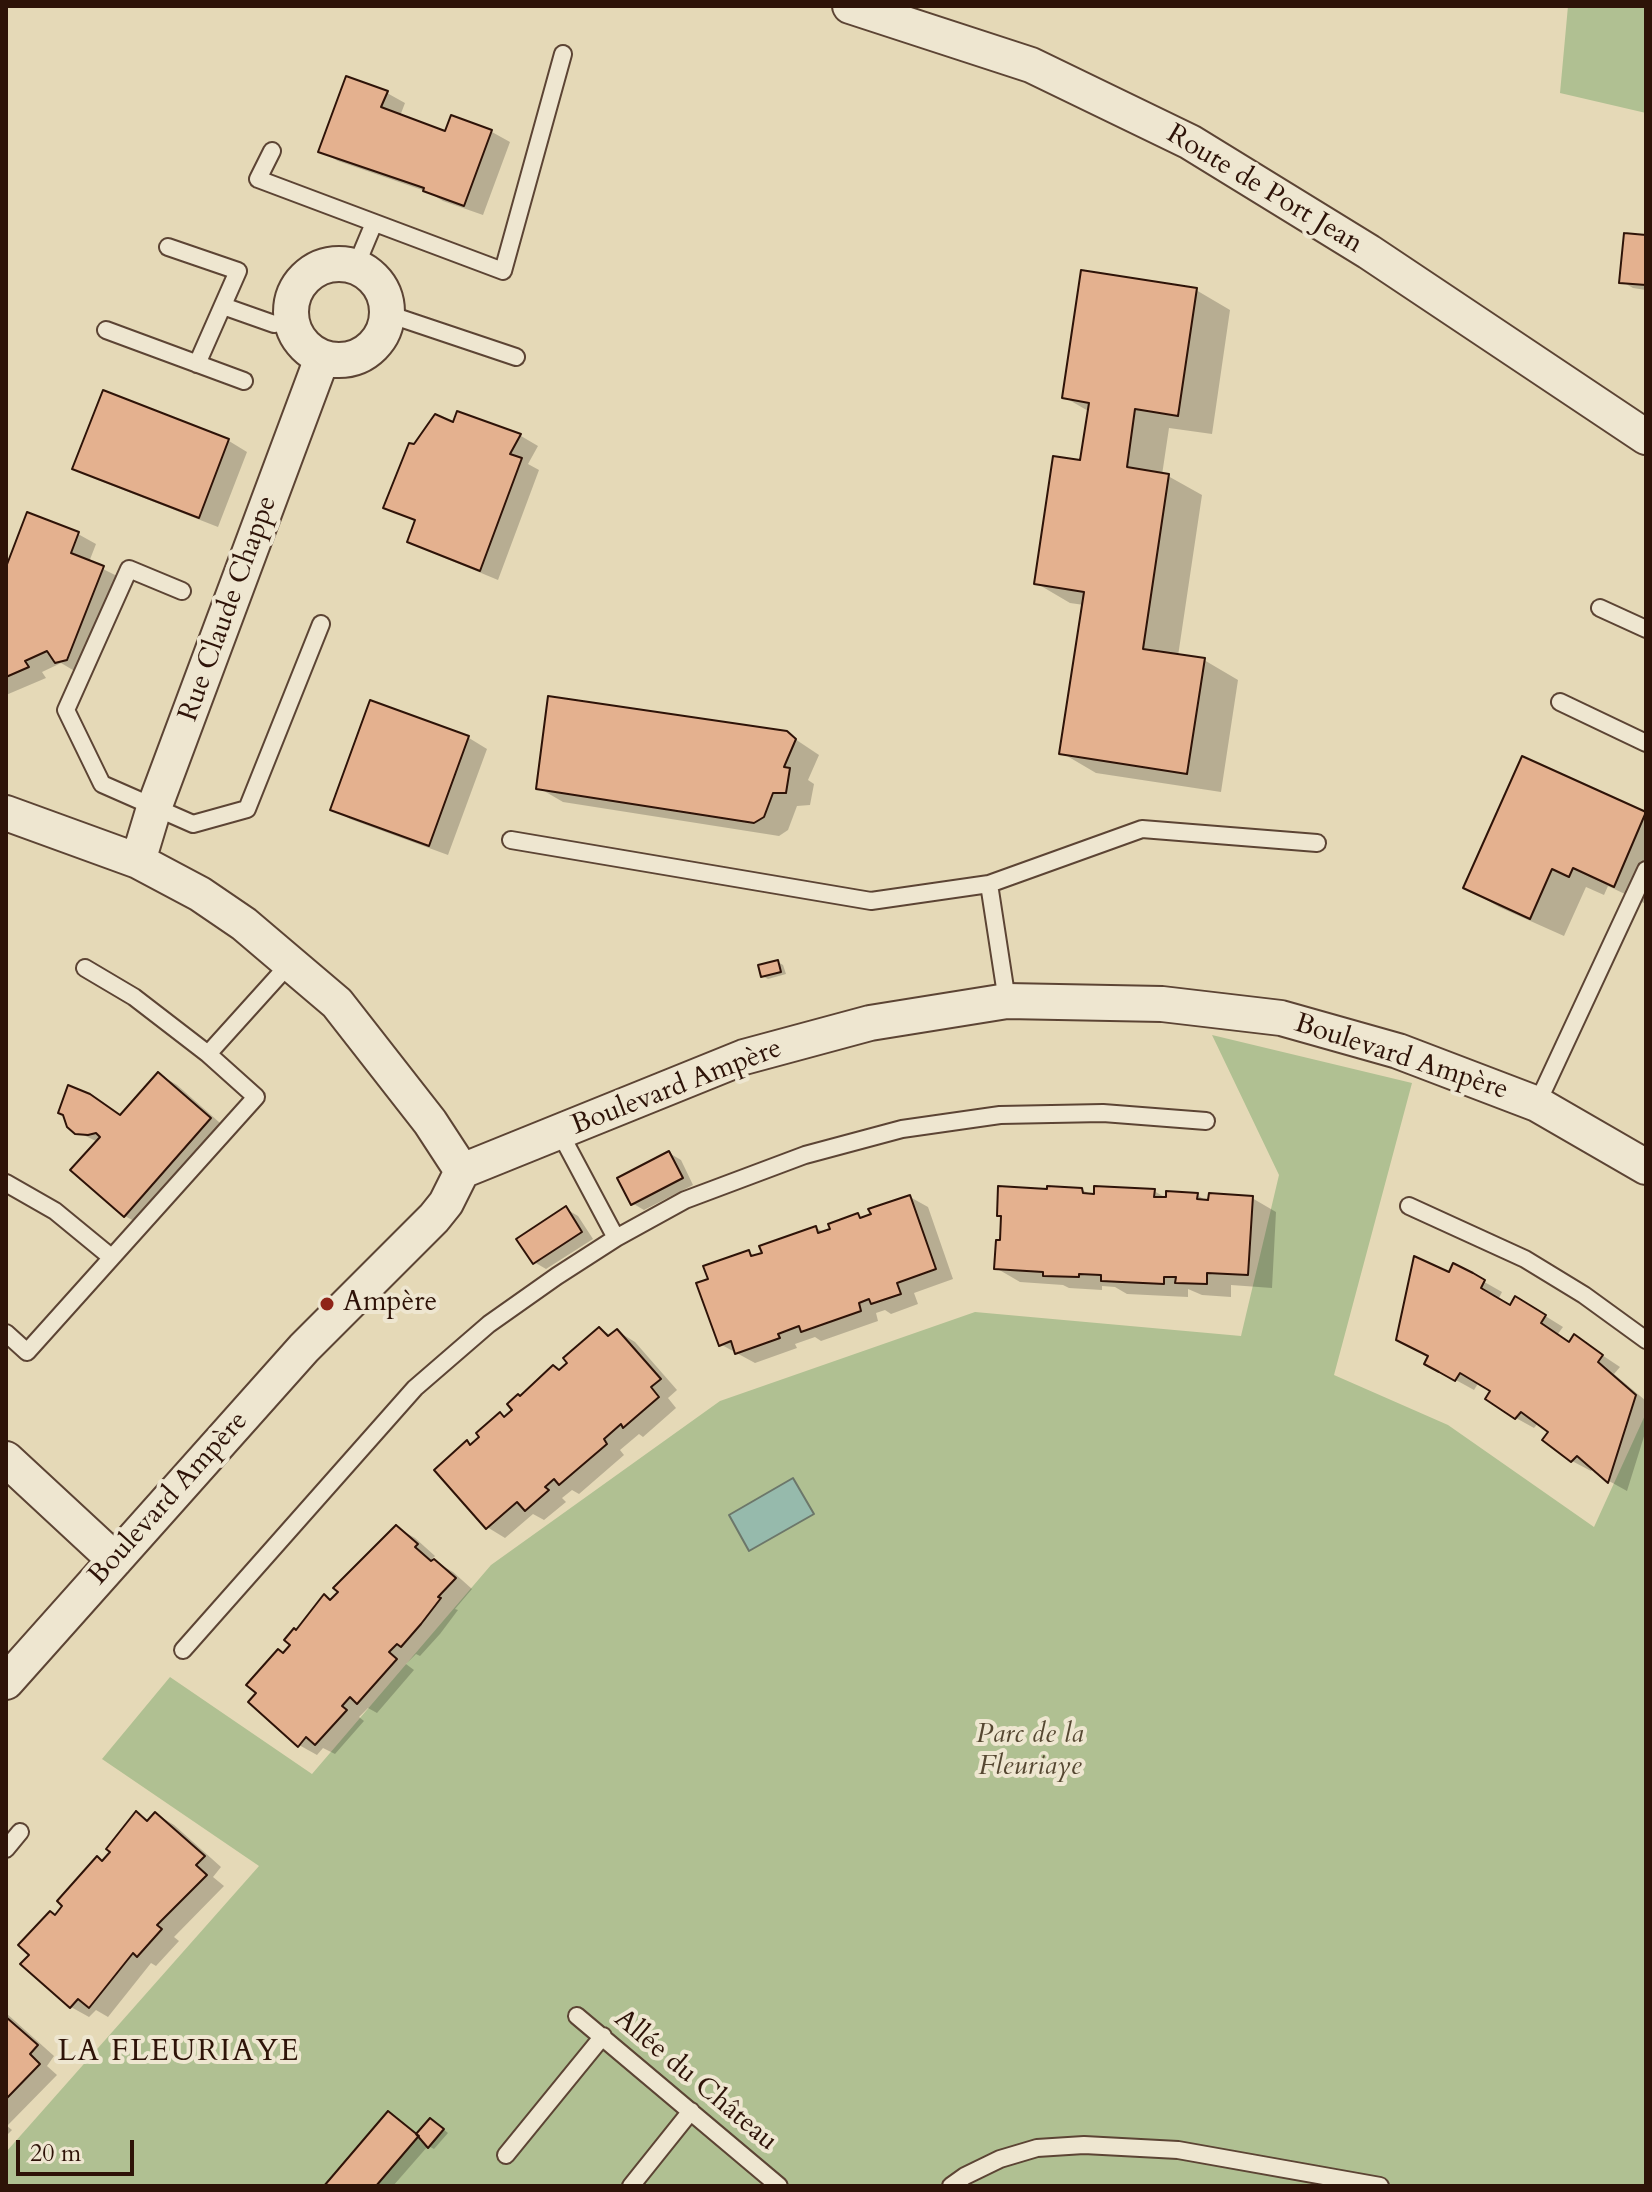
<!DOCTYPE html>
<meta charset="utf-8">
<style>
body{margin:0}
#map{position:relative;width:1652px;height:2192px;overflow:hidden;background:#e5d9b7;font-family:Cardo,serif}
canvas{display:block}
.frame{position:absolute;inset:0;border:8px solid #2e1308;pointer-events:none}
.scale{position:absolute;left:16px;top:2140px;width:118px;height:36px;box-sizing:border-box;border:4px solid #2e1308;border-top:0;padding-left:10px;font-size:24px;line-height:28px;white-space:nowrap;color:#2e1308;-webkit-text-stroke:6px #eee6d0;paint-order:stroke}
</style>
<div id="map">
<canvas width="1652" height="2192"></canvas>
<div class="frame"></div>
<div class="scale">20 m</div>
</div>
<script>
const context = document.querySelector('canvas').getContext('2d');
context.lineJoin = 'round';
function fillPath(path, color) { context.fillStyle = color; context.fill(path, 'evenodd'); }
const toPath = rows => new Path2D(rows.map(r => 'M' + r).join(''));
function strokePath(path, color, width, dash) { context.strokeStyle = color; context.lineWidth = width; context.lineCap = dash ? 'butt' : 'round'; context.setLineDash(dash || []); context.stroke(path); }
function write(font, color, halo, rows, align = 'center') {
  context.font = font + ' Cardo,serif'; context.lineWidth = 8; context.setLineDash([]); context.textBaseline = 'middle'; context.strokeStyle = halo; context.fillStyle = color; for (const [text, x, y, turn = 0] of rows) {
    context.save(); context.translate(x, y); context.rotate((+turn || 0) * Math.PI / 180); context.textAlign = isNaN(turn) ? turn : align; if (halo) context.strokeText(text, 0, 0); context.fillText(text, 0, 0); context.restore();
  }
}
const green = toPath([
 [1568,6,1646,6,1646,113,1560,93],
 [1212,1035,1412,1083,1334,1375,1448,1425,1594,1527,1646,1413,1646,2186,6,2186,6,2152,259,1866,102,1759,170,1677,312,1774,491,1565,720,1401,975,1312,1241,1336,1279,1175]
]);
const water = toPath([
 [793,1478,814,1514,749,1551,729,1515,793,1478]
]);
const shadow = toPath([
 [387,93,405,103,400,116,446,134,452,118,492,132,510,142,483,215,443,201,428,192,338,161,320,151],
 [1646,237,1646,290,1633,288,1621,281],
 [1196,290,1230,310,1212,434,1169,428,1162,475,1168,476,1202,495,1178,656,1204,660,1238,680,1221,792,1096,773,1062,753,1084,605,1070,603,1036,583,1082,463,1090,412,1064,397],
 [104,393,229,441,247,452,218,527,93,478,75,468],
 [458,413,521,436,538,446,528,464,539,470,498,580,428,551,410,541,417,522,385,507,415,446,455,425],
 [78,534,96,544,89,562,121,578,78,673,61,663,42,672,46,678,6,695,6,572],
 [371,702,469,738,487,749,448,855,350,819,332,809],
 [786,733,819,755,808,780,814,784,810,805,797,806,788,830,779,836,563,802,539,788],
 [1523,758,1646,814,1646,904,1608,886,1604,895,1586,887,1564,936,1499,907,1465,887],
 [778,962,783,965,786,974,768,979,762,976],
 [159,1074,177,1085,228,1130,143,1226,125,1216,98,1142,73,1130,122,1116],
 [669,1153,681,1160,693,1185,644,1210,632,1203],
 [1082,1190,1092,1195,1154,1191,1168,1199,1197,1195,1210,1203,1252,1198,1276,1212,1272,1288,1231,1285,1231,1297,1202,1295,1188,1289,1188,1297,1127,1294,1115,1287,1102,1286,1102,1290,1069,1288,1063,1285,1020,1282,996,1268,1002,1242,1049,1191],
 [910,1197,928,1207,953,1279,914,1293,918,1304,891,1314,885,1310,876,1313,878,1321,821,1341,815,1337,795,1344,797,1348,755,1363,720,1344,710,1280,749,1253,756,1257,816,1228,825,1233,858,1215,864,1219],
 [566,1209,578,1216,593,1239,546,1269,534,1262],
 [1450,1274,1472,1275,1502,1292,1498,1300,1511,1307,1534,1309,1563,1327,1557,1335,1570,1344,1575,1337,1620,1367,1614,1374,1646,1401,1646,1430,1627,1491,1609,1481,1594,1468,1591,1471,1572,1461,1551,1432,1539,1422,1534,1428,1516,1418,1493,1390,1479,1382,1474,1390,1445,1374],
 [600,1329,612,1336,617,1331,635,1342,677,1390,668,1398,676,1408,643,1437,639,1434,620,1450,624,1455,579,1494,572,1490,562,1498,566,1502,544,1520,533,1514,505,1538,487,1527,467,1443,473,1446,515,1410,521,1398,561,1371],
 [396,1527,415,1538,435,1556,432,1559,436,1562,453,1572,472,1589,455,1609,458,1610,440,1634,420,1656,416,1654,406,1664,414,1670,377,1713,368,1708,359,1717,364,1721,335,1754,323,1748,317,1755,299,1745,285,1655,293,1645,296,1632,325,1597,332,1601],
 [137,1814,149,1821,156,1814,174,1825,221,1867,213,1877,224,1886,174,1937,179,1941,156,1966,151,1963,108,2017,96,2010,89,2017,71,2007,56,1917,104,1862],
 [6,2013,54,2056,47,2066,57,2075,7,2126,12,2130,6,2136],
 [389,2113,418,2135,436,2123,448,2133,434,2149,428,2146,393,2186,326,2186]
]);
const building = toPath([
 [346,76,388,91,381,107,445,131,451,115,492,130,464,206,423,191,424,188,318,152,346,76],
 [1624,233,1646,235,1646,285,1619,283,1624,233],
 [1081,270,1197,288,1178,416,1135,409,1127,467,1169,474,1143,649,1205,658,1187,774,1059,754,1084,592,1034,584,1053,456,1080,460,1089,403,1062,398,1081,270],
 [103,390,229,439,199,518,72,469,103,390],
 [457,411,521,434,510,454,522,458,480,571,407,542,415,520,383,508,409,443,414,444,435,414,453,422,457,411],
 [27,512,79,532,71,553,104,566,67,660,55,663,47,651,25,661,29,667,6,677,6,567,27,512],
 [548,696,787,731,796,739,784,767,790,768,786,793,773,793,764,817,754,823,536,789,548,696],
 [370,700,469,736,429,846,330,810,370,700],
 [1522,756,1646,812,1614,887,1573,868,1569,877,1552,869,1530,919,1463,888,1522,756],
 [778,960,781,972,761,977,758,965,778,960],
 [158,1072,211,1118,124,1217,70,1170,100,1137,96,1133,88,1135,75,1134,67,1127,63,1115,58,1113,68,1085,90,1094,120,1115,158,1072],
 [669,1151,683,1178,631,1205,617,1178,669,1151],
 [998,1186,1047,1189,1047,1186,1082,1188,1083,1193,1094,1194,1094,1186,1155,1189,1154,1197,1166,1197,1166,1191,1198,1193,1197,1199,1208,1200,1209,1193,1253,1196,1248,1275,1207,1273,1207,1284,1175,1283,1176,1277,1164,1277,1164,1284,1101,1281,1101,1275,1079,1274,1079,1277,1043,1276,1043,1272,994,1269,996,1240,1000,1240,1001,1216,997,1216,998,1186],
 [910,1195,936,1269,897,1283,901,1294,871,1304,869,1299,859,1303,861,1311,801,1332,799,1326,778,1334,780,1338,735,1354,731,1341,719,1346,696,1283,708,1279,703,1266,749,1250,751,1256,762,1253,759,1246,816,1226,818,1233,830,1229,828,1224,858,1213,860,1218,871,1214,868,1209,910,1195],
 [566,1206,582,1232,533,1264,516,1239,566,1206],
 [1414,1256,1449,1272,1453,1263,1473,1273,1485,1280,1481,1288,1510,1305,1515,1296,1546,1315,1541,1323,1569,1342,1574,1334,1603,1355,1598,1362,1636,1395,1608,1483,1577,1456,1571,1462,1542,1440,1548,1432,1521,1412,1515,1419,1485,1399,1490,1391,1460,1373,1455,1381,1439,1372,1424,1364,1428,1356,1396,1340,1414,1256],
 [599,1327,608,1336,617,1329,661,1379,651,1387,659,1397,623,1428,621,1424,604,1439,607,1444,559,1485,554,1479,545,1487,549,1490,525,1511,517,1502,486,1529,434,1470,467,1440,470,1445,479,1437,476,1433,500,1412,504,1417,512,1410,507,1404,518,1394,520,1396,553,1365,559,1370,567,1363,563,1358,599,1327],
 [396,1525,418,1544,415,1547,431,1561,434,1559,456,1578,438,1597,441,1598,421,1624,401,1647,397,1644,389,1652,397,1659,357,1704,350,1697,342,1706,347,1710,315,1745,306,1737,298,1747,248,1702,256,1693,246,1685,278,1649,283,1653,290,1645,284,1640,294,1628,296,1630,324,1594,330,1600,338,1592,333,1588,396,1525],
 [136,1811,147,1821,155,1812,205,1856,196,1865,207,1875,157,1925,162,1929,137,1957,133,1953,89,2008,78,1999,70,2008,20,1964,29,1955,18,1945,50,1911,55,1915,62,1906,57,1901,97,1856,102,1861,110,1852,106,1849,136,1811],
 [6,2017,38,2045,30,2054,40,2064,7,2098,6,2017],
 [388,2111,419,2136,417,2138,376,2186,324,2186,388,2111],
 [430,2118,444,2129,428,2148,416,2134,430,2118]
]);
const lane = toPath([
 [272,151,258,179,503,271,563,54],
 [168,247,238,271,197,364],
 [356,266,374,223],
 [223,306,274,324,292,319],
 [388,314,516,357],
 [106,330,244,381],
 [182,591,129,569,66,710,102,784,193,824,247,809,321,624],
 [1600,608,1646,629],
 [1560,702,1646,743],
 [511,840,871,901,989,884],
 [85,968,134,997,208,1054,291,962],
 [1007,1001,989,884,1142,829,1317,843],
 [1537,1104,1646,870],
 [560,1133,616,1238],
 [6,1183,55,1211,111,1257],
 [1409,1206,1525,1259,1584,1295,1646,1340],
 [6,1333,27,1352,256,1097,208,1054],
 [183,1650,415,1388,489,1324,557,1276,616,1238,685,1200,805,1155,902,1129,1000,1115,1103,1113,1206,1121],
 [6,1849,20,1832],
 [577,2016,779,2186],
 [506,2155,603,2036],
 [631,2186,691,2111],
 [951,2186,965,2176,1000,2159,1037,2148,1084,2145,1178,2150,1380,2186]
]);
const street = toPath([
 [850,6,1031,65,1190,142,1369,252,1646,437],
 '291 312a48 48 0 1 1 96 0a48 48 0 1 1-96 0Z',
 [6,813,138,861,200,894,244,924,337,1003,430,1122,462,1171],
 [138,861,154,808,322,358],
 [6,1459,115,1560],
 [6,1682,304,1348,434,1218,446,1203,462,1171,744,1057,870,1023,1007,1001,1162,1004,1281,1018,1398,1051,1537,1104,1646,1167]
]);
const markers = [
 [327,1304,8,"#8f2418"]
];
const streetNames = [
 ["Route de Port Jean",1264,190,31],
 ["Rue Claude Chappe",229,609,-70],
 ["Boulevard Ampère",1401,1058,18],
 ["Boulevard Ampère",677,1088,-21],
 ["Boulevard Ampère",169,1499,-48],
 ["Allée du Château",695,2081,40]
];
const poiNames = [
 ["Ampère",343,1304]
];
const parkNames = [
 ["Parc de la",1030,1736],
 ["Fleuriaye",1030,1768]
];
const neighbourhoodNames = [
 ["LA FLEURIAYE",179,2053]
];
fillPath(green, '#b0c092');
fillPath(water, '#96baac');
strokePath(water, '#6c776a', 2);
fillPath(shadow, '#0003');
fillPath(building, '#e4b18f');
strokePath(building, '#2e1308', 2);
strokePath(lane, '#5c4434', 20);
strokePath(street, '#5c4434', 38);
strokePath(lane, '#eee6d0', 16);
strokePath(street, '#eee6d0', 34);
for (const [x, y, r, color] of markers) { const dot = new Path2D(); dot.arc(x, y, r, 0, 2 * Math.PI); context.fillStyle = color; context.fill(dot); strokePath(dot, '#eee6d0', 3); }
write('28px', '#2e1308', '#eee6d0', streetNames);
write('28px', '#2e1308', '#eee6d0', poiNames, 'left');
write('italic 28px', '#554731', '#eee6d0', parkNames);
context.letterSpacing = '2px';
write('30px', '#2e1308', '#eee6d0', neighbourhoodNames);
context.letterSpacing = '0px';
</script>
